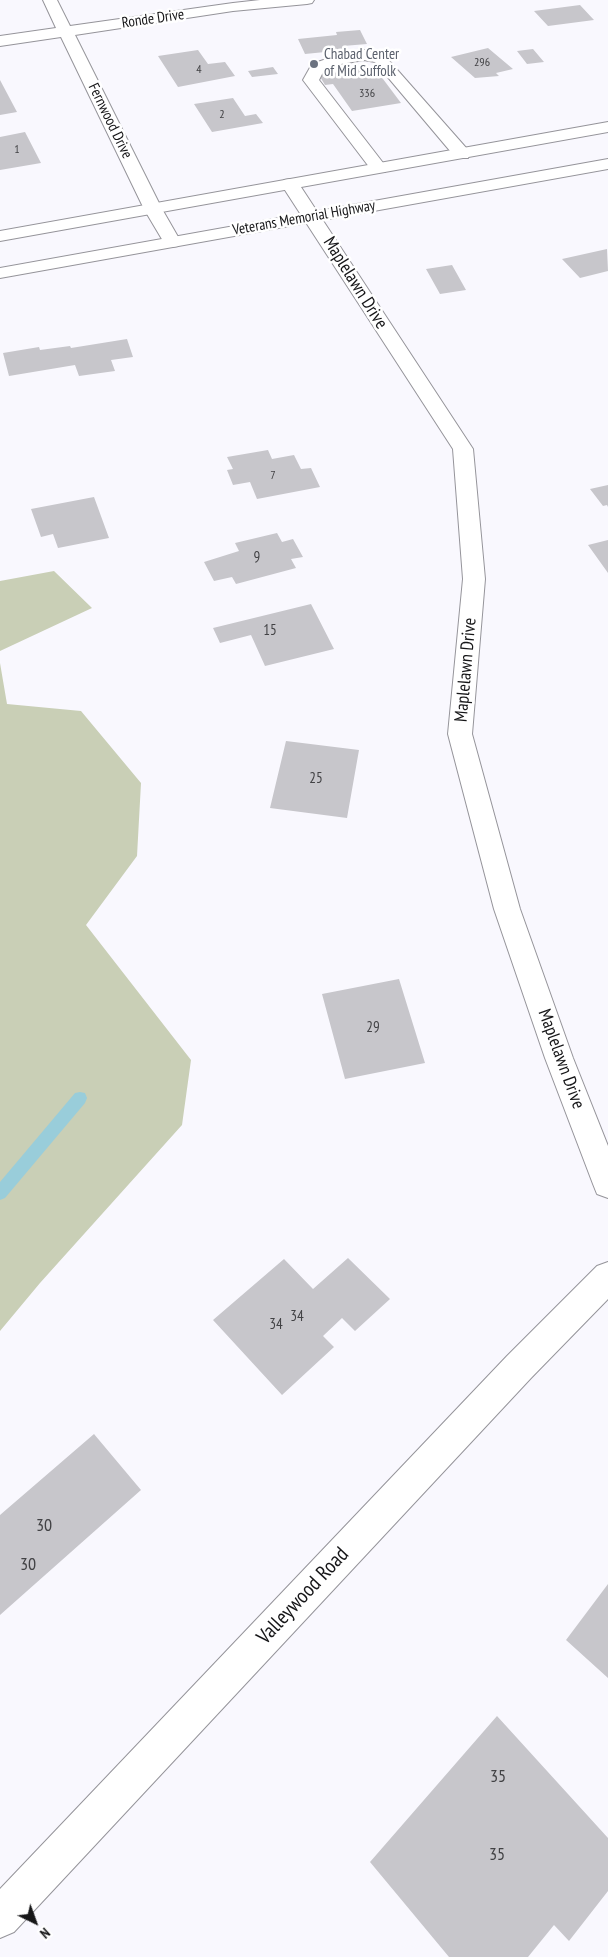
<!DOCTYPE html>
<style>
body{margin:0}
#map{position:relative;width:608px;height:1957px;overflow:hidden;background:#f9f8fe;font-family:"PT Sans Narrow",sans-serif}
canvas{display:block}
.north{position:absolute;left:10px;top:1897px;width:50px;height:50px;-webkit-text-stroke:4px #fff;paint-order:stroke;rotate:138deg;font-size:14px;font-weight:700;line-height:20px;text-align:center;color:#161618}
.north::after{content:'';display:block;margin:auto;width:18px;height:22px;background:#161618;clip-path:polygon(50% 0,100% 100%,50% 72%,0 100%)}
</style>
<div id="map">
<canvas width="608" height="1957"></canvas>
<div class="north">N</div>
</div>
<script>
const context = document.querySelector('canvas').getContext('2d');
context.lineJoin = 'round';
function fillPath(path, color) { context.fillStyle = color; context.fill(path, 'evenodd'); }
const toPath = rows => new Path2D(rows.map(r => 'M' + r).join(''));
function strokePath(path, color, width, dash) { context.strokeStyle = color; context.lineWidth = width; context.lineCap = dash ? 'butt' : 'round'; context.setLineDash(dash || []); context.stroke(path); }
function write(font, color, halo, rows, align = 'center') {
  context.font = font + ' "PT Sans Narrow",sans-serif'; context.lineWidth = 5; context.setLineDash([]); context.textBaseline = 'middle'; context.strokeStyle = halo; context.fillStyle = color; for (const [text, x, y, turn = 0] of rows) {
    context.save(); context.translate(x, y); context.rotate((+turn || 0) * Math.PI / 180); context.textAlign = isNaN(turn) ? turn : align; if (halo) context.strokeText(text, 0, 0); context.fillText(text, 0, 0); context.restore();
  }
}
const green = toPath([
 [54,571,92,608,0,651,0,581],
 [0,663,7,704,81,711,141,783,137,856,86,925,191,1060,182,1125,40,1283,0,1331]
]);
const stream = toPath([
 [80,1092,85,1093,87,1098,85,1103,5,1198,0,1200,0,1182,75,1093,80,1092]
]);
const building = toPath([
 [580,5,594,20,548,26,534,11],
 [360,30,367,44,343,46,345,50,305,54,298,39,337,35,336,32],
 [488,48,513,69,496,73,499,76,475,78,451,57],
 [533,49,544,62,527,64,517,51],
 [198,50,208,64,225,62,235,76,178,87,158,56],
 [273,67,278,74,252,77,248,71],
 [374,67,401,103,352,111,333,84,325,85,319,75],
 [0,80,17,112,0,115],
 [233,98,245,116,256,114,263,123,212,132,194,104],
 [25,132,41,163,0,170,0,137],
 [607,249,608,271,580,278,562,259],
 [452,265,466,290,440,294,426,269],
 [127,339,133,357,111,360,115,371,79,376,75,365,9,376,3,353,39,347,40,350,70,346,71,348],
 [268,450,272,459,294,455,301,469,311,468,320,487,257,499,250,482,233,485,227,470,233,469,227,457],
 [608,485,608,507,607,505,603,506,590,489],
 [94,497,109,538,58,548,53,534,41,537,31,509],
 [277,533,282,542,293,539,303,557,291,559,296,568,236,584,232,577,214,581,204,562,239,551,235,543],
 [608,540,608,573,588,545],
 [311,604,334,649,265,666,251,635,220,643,213,628],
 [286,741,359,750,347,818,270,808],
 [399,979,425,1063,345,1079,322,994],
 [348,1258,390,1299,355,1331,342,1318,323,1336,334,1347,282,1395,213,1320,284,1259,313,1289],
 [94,1434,141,1490,0,1615,0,1515],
 [608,1584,608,1678,566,1640],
 [497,1716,608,1838,608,1891,569,1941,554,1925,528,1957,449,1957,370,1862]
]);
const minor = toPath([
 [43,0,57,0,70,26,233,3,260,0,314,0,312,3,307,4,233,11,75,35,162,209,181,242,178,246,172,247,166,246,144,209,61,37,0,46,0,36,56,28,43,0],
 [364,50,385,56,468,150,470,154,468,158,456,158,375,62,364,60,341,64,324,70,319,80,387,168,385,172,373,172,303,80,312,64,332,57,364,50],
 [290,179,296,180,299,184,473,449,485,579,472,734,520,909,573,1058,608,1146,608,1198,597,1194,593,1184,545,1058,494,909,448,734,463,579,453,449,281,184,284,180,290,179],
 [608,1262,608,1299,531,1378,14,1932,0,1938,0,1889,507,1356,597,1266,608,1262]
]);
const major = toPath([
 [608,122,608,132,0,241,0,231,608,122],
 [608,159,608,169,0,278,0,268,608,159]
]);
const markers = [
 [314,64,5,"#6b7280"]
];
const farNumbernames = [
 ["296",482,63],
 ["4",199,70],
 ["336",367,94],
 ["2",222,115],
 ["1",17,150],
 ["7",273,476]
];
const farStreetnames = [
 ["Ronde Drive",153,19,-8],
 ["Fernwood Drive",110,121,64],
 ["Veterans Memorial Highway",304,218,-10]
];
const farWorshipnames = [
 ["Chabad Center",324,55],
 ["of Mid Suffolk",324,72]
];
const numberNames = [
 ["9",257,558],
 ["15",270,631],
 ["25",316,779],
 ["29",373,1028],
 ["34",297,1317],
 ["34",276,1325]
];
const streetNames = [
 ["Maplelawn Drive",355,283,58],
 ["Maplelawn Drive",466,670,-85],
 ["Maplelawn Drive",561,1059,70]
];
const nearNumbernames = [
 ["30",44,1526],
 ["30",28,1565],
 ["35",498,1777],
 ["35",497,1855]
];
const nearStreetnames = [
 ["Valleywood Road",303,1596,-47]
];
fillPath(green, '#c9cfb6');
fillPath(stream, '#99cdda');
fillPath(building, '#c7c6cb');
strokePath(minor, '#95949a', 2);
strokePath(major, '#95949a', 2);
fillPath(minor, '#fff');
fillPath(major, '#fff');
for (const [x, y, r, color] of markers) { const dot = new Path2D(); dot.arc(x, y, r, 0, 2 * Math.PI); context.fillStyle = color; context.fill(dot); strokePath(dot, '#fff', 2); }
write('12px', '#424245', null, farNumbernames);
write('15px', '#161618', '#fff', farStreetnames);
write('15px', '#5b616d', '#fff', farWorshipnames, 'left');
write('15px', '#424245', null, numberNames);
write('18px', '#161618', '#fff', streetNames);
write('18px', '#424245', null, nearNumbernames);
write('21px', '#161618', '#fff', nearStreetnames);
</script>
